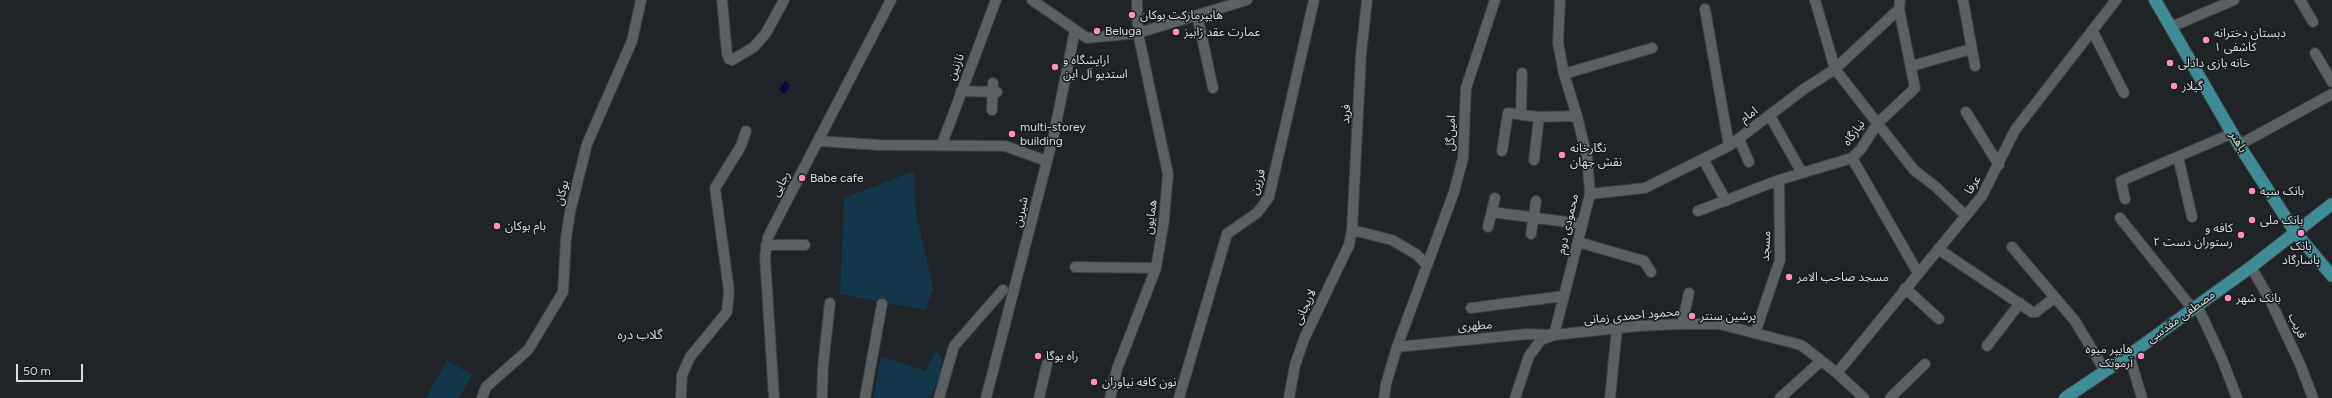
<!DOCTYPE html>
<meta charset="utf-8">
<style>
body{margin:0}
#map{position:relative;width:2332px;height:398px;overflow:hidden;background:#202426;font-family:Figtree,sans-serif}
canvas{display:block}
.scale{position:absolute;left:16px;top:364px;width:67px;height:18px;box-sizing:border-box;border:2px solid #dbdddf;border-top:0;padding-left:5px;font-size:12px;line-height:14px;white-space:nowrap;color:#dbdddf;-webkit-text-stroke:3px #171a1c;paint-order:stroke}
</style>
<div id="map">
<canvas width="2332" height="398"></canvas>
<div class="scale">50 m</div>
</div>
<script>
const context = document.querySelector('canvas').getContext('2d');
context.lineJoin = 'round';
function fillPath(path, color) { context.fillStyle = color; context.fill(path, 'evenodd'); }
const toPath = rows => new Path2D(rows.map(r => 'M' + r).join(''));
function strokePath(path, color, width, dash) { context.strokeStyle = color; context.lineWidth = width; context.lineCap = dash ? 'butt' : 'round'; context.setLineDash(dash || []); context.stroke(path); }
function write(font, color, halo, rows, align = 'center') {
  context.font = font + ' Figtree,"Noto Sans Arabic",sans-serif'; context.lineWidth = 3; context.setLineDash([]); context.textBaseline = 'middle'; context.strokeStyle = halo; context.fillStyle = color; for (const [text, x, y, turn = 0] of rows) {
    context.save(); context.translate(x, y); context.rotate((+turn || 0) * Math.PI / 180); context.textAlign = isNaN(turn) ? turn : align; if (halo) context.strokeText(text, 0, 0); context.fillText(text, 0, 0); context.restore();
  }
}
const green = toPath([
 [914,171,915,208,933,288,926,310,840,294,844,198],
 [936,351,943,359,940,375,930,398,873,398,881,356,925,371],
 [447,360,472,375,459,398,426,398]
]);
const water = toPath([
 [785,81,790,85,784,94,779,90]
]);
const minor = toPath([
 [722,0,727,53,729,59,732,60,754,47,766,33,784,0],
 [1032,0,1087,38,1138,33,1247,0],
 [1815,0,1835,69,1914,170,1936,187,1966,216],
 [1963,0,1975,66],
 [2300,0,2313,22],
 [1705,9,1729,146],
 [1197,15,1213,88],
 [2171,27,2234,0],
 [2092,30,2124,93],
 [2315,53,2332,82],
 [1912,66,1971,49],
 [1564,74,1652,48],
 [961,91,997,92],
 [992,110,993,83],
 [1966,112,1999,165],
 [1521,114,1522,73],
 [1770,116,1802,173],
 [1739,139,1749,162],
 [819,141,879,145,1005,146,1047,161],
 [942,144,996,0],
 [2239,145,2332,94],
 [1502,151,1508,113,1539,117,1577,116],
 [2178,157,2192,217],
 [1852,158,1918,273],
 [1703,159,1726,201],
 [1534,160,1539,117],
 [1590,194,1645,188,1729,146,1804,89,1835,69,1899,9],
 [2125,199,2121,181,2233,133],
 [1698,211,1779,180,1852,158,1861,149,1877,124,1915,88,1899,9,1900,0],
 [1492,212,1582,224],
 [2120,218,2192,308],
 [1488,227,1495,198],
 [1352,230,1392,240,1416,254,1427,265],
 [1531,234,1536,201],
 [1578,242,1644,261,1651,272],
 [766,245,805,245],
 [2012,247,2075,321,2105,371],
 [1938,249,2032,312,2036,312,2054,298],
 [1075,267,1156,268],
 [2251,267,2270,300,2300,364,2313,398],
 [1905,288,1939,319],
 [2197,305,2222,359,2237,398],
 [1471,308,1564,296],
 [1682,324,1689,293],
 [1755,333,1780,260,1779,180],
 [1987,346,2020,303],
 [1397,347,1527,334,1554,335,1590,194,1587,157,1577,116,1564,74,1558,43,1560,0],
 [2129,355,2142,398],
 [1837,373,1982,196,2015,130,2116,0],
 [482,398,486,387,528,350,563,292,566,238,570,212,587,144,632,41,641,0],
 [681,398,682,375,690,357,727,312,729,291,715,188,741,146,746,131],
 [774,398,765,257,768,237,891,0],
 [822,398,823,366,830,303],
 [865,398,882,304],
 [939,398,954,346,1003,290],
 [986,398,1054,134,1075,30],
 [1039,398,1047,364],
 [1110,398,1117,369,1156,268,1164,220,1168,174,1138,33,1137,0],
 [1179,398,1227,234,1258,212,1269,197,1314,0],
 [1289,398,1295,365,1304,339,1349,245,1352,230,1361,55,1367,0],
 [1384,398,1386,384,1397,347,1454,192,1463,158,1466,88,1495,0],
 [1515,398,1529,356,1541,340,1554,335,1638,326,1682,324,1719,324,1801,345,1837,373,1864,398],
 [1610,398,1617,328],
 [1780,398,1821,361],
 [1890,398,1925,364]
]);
const major = toPath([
 [2155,0,2239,145,2295,232,2332,276],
 [2065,398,2129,355,2251,267,2332,204]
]);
const markers = [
 [1132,15,4,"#fc8fc1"],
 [1097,31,4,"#fc8fc1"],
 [1176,32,4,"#fc8fc1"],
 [2206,40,4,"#fc8fc1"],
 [2170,63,4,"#fc8fc1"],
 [1055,67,4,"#fc8fc1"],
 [2174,86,4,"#fc8fc1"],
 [1012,134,4,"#fc8fc1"],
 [1562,155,4,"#fc8fc1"],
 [802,178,4,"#fc8fc1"],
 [2252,191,4,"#fc8fc1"],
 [2252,220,4,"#fc8fc1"],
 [497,226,4,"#fc8fc1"],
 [2301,233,4,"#fc8fc1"],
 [2241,235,4,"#fc8fc1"],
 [1789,277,4,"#fc8fc1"],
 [2228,298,4,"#fc8fc1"],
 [1692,316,4,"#fc8fc1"],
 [1038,356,4,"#fc8fc1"],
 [2141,356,4,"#fc8fc1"],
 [1094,382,4,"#fc8fc1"]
];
const poiNames = [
 ["هایپرمارکت بوکان",1140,15],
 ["Beluga",1105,31],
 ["عمارت عقد ژابیز",1184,32],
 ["دبستان دخترانه",2214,33],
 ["کاشفی ۱",2214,47],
 ["ارایشگاه و",1063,60],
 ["استدیو آل این",1063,74],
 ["خانه بازی دادلی",2178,63],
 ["گیلار",2182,86],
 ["multi-storey",1020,127],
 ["building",1020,141],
 ["نگارخانه",1570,148],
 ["نقش جهان",1570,162],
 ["Babe cafe",810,178],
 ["بانک سپه",2260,191],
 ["بانک ملی",2260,220],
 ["بام بوکان",505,226],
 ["کافه و",2233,228,"right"],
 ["رستوران دست ۲",2233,242,"right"],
 ["بانک",2301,246,"center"],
 ["پاسارگاد",2301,260,"center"],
 ["مسجد صاحب الامر",1797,277],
 ["بانک شهر",2236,298],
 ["پرشین سنتر",1700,316],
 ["هایپر میوه",2133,349,"right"],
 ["آرموتک",2133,363,"right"],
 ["راه یوگا",1046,356],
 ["نون کافه نیاوران",1102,382]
];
const streetNames = [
 ["نازنین",956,67,-69],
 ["فرید",1346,114,-87],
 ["امام",1749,115,-37],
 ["امین‌گل",1451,133,-88],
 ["نیازگاه",1854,133,-54],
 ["باهنر",2238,142,59],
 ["فرزین",1258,182,-72],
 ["رجایی",781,184,-62],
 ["عرفا",1973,185,-58],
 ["بوکان",562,193,-76],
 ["شیرین",1021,212,-77],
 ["همایون",1151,217,-83],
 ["محمودی دوم",1568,224,-77],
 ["مسجد",1766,246,-87],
 ["لاریجانی",1305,307,-65],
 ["محمود احمدی زمانی",1632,316,-5],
 ["مصطفی مقدسی",2181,317,-36],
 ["مطهری",1475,326,-4],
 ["قریب",2297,326,65]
];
const neighbourhoodNames = [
 ["گلاب دره",640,335]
];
fillPath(green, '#133748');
fillPath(water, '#10053f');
strokePath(minor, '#3c3f41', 12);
strokePath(major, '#3c3f41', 14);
strokePath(minor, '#5b6062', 10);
strokePath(major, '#3f8c97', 12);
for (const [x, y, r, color] of markers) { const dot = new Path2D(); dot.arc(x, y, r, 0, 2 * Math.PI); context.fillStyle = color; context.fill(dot); strokePath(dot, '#171a1c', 1.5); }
write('12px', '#dbdddf', '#171a1c', poiNames, 'left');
write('12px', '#dbdddf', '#171a1c', streetNames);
write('13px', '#d3d8db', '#171a1c', neighbourhoodNames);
</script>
